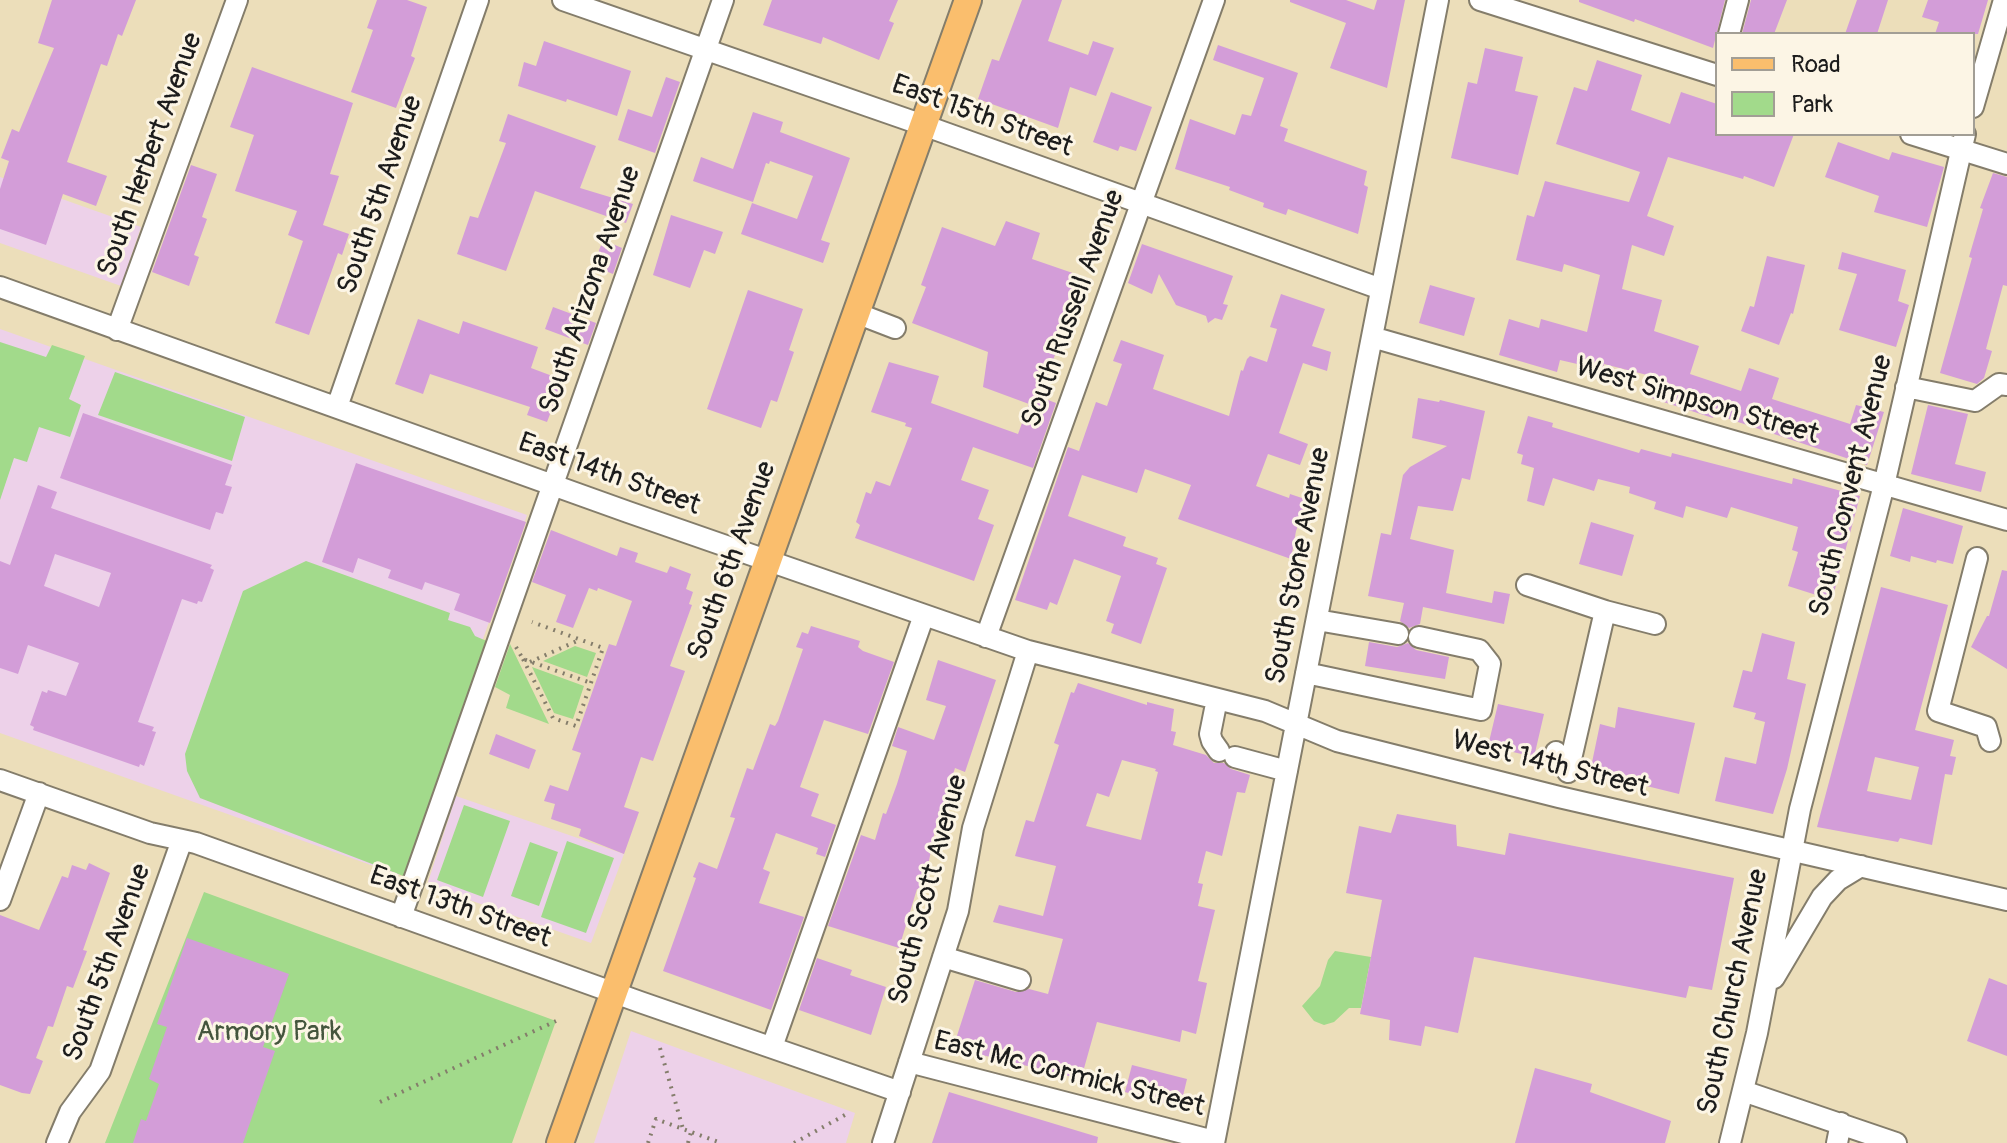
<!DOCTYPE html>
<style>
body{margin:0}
#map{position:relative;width:2007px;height:1143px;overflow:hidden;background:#ecdeba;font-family:Pangolin,sans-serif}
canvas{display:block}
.legend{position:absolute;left:1715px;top:32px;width:260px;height:104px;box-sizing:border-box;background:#fcf5e5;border:2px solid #a29e95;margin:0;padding:10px 14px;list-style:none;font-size:24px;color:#1c1c1c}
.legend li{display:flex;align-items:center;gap:16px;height:40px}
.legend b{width:40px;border:2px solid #a29e95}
</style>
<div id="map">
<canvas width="2007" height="1143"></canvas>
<ul class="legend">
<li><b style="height:10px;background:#fabe6d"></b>Road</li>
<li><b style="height:22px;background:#a2da8b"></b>Park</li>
</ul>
</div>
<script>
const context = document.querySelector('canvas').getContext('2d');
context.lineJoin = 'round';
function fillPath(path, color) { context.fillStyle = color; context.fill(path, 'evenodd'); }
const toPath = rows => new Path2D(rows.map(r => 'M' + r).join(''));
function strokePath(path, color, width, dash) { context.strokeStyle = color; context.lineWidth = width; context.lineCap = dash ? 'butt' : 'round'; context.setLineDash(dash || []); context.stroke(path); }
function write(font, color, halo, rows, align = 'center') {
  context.font = font + ' Pangolin,sans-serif'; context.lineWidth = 6; context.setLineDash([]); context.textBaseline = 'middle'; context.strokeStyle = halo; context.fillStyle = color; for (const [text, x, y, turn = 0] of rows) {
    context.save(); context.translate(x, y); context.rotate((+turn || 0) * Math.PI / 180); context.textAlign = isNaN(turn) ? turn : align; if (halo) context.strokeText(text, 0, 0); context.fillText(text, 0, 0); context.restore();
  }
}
const built = toPath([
 [0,177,141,227,121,286,0,243],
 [0,329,527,515,399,875,0,733],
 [456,796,624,854,591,943,427,885],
 [631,1031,855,1113,846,1143,594,1143]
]);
const green = toPath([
 [0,342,46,357,52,345,85,356,69,399,81,405,70,437,39,427,27,462,14,458,0,500],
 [115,372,245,417,232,461,98,415],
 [306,561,450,613,448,620,470,627,475,636,489,642,406,877,200,798,187,771,185,754,243,591],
 [510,644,549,724,506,708,510,695,495,687],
 [575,646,596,653,587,677,543,661],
 [532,667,584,686,573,719,554,713],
 [464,805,510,821,483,897,437,880],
 [567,841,614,858,586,933,541,917],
 [530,842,558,852,539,906,511,896],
 [204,892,556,1021,512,1143,105,1143],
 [1335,951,1371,957,1361,1008,1349,1008,1334,1022,1324,1025,1314,1021,1302,1006,1320,986,1328,960]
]);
const building = toPath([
 [52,0,136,0,122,36,118,34,107,66,101,64,67,162,107,176,96,206,63,194,46,245,0,229,0,189,9,161,1,158,12,129,19,132,54,48,38,43],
 [377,0,407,0,427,7,411,56,415,58,396,108,351,92,373,30,367,28],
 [772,0,898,0,889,21,894,23,879,60,823,37,821,44,763,25],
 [1022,0,1062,0,1048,41,1088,55,1093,41,1114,48,1096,96,1070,87,1058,128,978,99,992,59,999,61],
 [1290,0,1346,0,1374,10,1377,0,1405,0,1387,88,1330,68,1346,23,1290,2],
 [1579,0,1725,0,1713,48,1635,19,1634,22,1579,2],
 [1751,0,1787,0,1774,34,1742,34],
 [1857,0,1888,0,1877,34,1845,34],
 [1928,0,1988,0,1978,34,1935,34,1939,22,1922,17],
 [544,41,631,71,617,116,567,99,566,102,518,86,524,62,536,66],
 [1218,45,1298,73,1280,126,1288,129,1284,141,1367,171,1364,185,1368,187,1358,234,1288,209,1286,215,1263,207,1264,203,1229,190,1230,187,1175,169,1190,119,1235,135,1242,114,1251,116,1264,78,1213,60],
 [1485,48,1523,57,1515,91,1538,96,1518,175,1451,158,1468,82,1477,84],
 [1597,60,1642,75,1631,110,1670,124,1681,92,1717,104,1717,134,1794,134,1774,187,1744,176,1743,179,1668,157,1647,216,1674,226,1664,256,1632,245,1622,289,1662,300,1654,331,1699,346,1690,374,1741,391,1749,368,1779,378,1772,399,1850,424,1856,405,1884,412,1867,465,1714,414,1713,418,1645,396,1651,376,1604,364,1603,370,1560,360,1557,372,1499,355,1509,319,1539,328,1541,319,1587,332,1600,275,1564,264,1562,272,1516,260,1527,215,1534,217,1545,181,1629,202,1640,172,1556,144,1574,87,1587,91],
 [252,67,353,103,330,174,339,176,323,225,349,234,342,255,338,253,309,335,275,323,303,241,288,235,297,211,235,191,254,135,230,127],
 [666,77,680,82,655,153,618,140,628,109,652,117],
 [1111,92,1152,107,1136,151,1120,146,1118,151,1093,142],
 [753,112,783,122,780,132,850,158,821,240,830,243,823,263,741,234,752,203,797,219,813,176,770,161,769,164,766,163,753,202,693,181,701,157,733,169],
 [508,114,596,146,580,188,633,204,626,223,535,191,506,271,457,254,470,216,478,218,506,143,499,141],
 [1838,142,1889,160,1892,152,1944,167,1927,227,1874,212,1879,196,1825,177],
 [191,165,217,174,202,217,207,219,194,255,199,257,189,286,152,272],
 [1993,173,2007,177,2007,286,2003,285,1986,349,1992,351,1984,378,1977,384,1940,373,1972,258,1969,257,1983,209,1980,208],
 [671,215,723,232,715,254,704,250,690,288,653,275],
 [1006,221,1040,233,1032,259,1093,280,1072,337,1062,335,1040,397,1056,403,1033,468,973,447,961,480,989,490,978,519,994,525,974,581,855,538,860,525,856,522,866,492,871,494,876,481,890,486,912,428,905,426,906,423,871,412,889,362,939,376,931,403,1018,434,1029,404,983,387,988,352,912,323,926,287,921,285,942,227,995,246],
 [603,240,622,248,613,274,593,266],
 [1142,244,1233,276,1223,304,1228,305,1222,320,1215,318,1208,323,1206,316,1176,305,1159,274,1152,294,1128,283],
 [1842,252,1906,270,1898,301,1909,305,1896,347,1839,330,1857,274,1838,269],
 [1767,256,1805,265,1793,314,1791,313,1779,345,1741,331,1750,306,1754,307],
 [1430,285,1475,298,1464,336,1419,323],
 [748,290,803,309,789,350,794,352,777,402,771,400,761,428,707,409],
 [1281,294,1325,309,1312,346,1331,352,1327,371,1303,363,1279,433,1308,444,1300,465,1268,454,1256,486,1289,498,1290,494,1308,500,1296,531,1291,559,1178,519,1191,485,1145,469,1137,493,1082,475,1068,516,1126,537,1123,546,1158,558,1156,564,1167,568,1141,644,1111,633,1114,624,1106,621,1121,576,1074,559,1057,605,1050,602,1047,610,1015,600,1068,447,1079,451,1096,402,1107,406,1122,364,1113,361,1121,340,1164,355,1153,389,1229,416,1241,370,1243,371,1247,359,1250,356,1267,362,1277,329,1270,327],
 [553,307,596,323,588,345,545,329],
 [418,319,459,334,463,321,538,347,531,368,563,380,547,422,527,415,530,407,430,374,423,394,395,384],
 [1418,398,1439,402,1440,400,1485,411,1470,480,1462,478,1453,511,1418,506,1410,539,1454,550,1446,593,1492,603,1494,591,1510,594,1504,624,1423,607,1420,624,1409,628,1400,621,1404,603,1368,596,1381,533,1391,535,1403,475,1410,467,1447,446,1412,438],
 [1928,405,1968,414,1955,464,1986,472,1981,492,1911,474],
 [83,413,232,465,225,485,232,487,223,514,216,512,210,530,60,478],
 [1528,416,1553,423,1552,427,1639,453,1641,449,1671,457,1672,453,1792,484,1793,478,1860,496,1832,600,1788,586,1798,552,1792,550,1798,527,1731,507,1727,518,1686,506,1683,518,1654,509,1656,502,1629,493,1630,487,1598,479,1594,491,1553,478,1544,506,1527,501,1534,468,1521,464,1523,455,1517,453],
 [356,463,526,522,490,623,454,610,460,594,425,582,422,590,388,578,391,570,358,558,353,573,322,562],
 [38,485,57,492,51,508,212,565,210,568,214,570,202,602,198,601,197,604,182,599,138,722,154,727,152,731,156,732,144,766,140,764,139,767,33,730,34,727,30,725,42,691,47,693,48,690,66,696,79,663,28,645,18,674,0,668,0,561,10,565],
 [55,554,111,573,99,607,44,586],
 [1903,508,1963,526,1953,564,1937,560,1936,563,1911,556,1910,562,1890,556],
 [1591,522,1634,535,1622,576,1579,564],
 [551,530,617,556,620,547,638,553,635,562,667,573,670,566,691,574,686,589,693,592,689,604,692,605,670,666,685,671,653,761,641,757,624,807,639,812,624,854,579,836,581,829,551,819,555,804,544,801,550,785,568,791,581,753,572,750,609,644,616,646,632,601,598,588,597,591,589,588,573,628,556,622,566,595,532,582],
 [2002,570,2007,571,2007,669,1971,647,1987,616,1989,616],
 [1881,587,1948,605,1915,730,1954,740,1950,756,1956,757,1952,775,1945,774,1932,845,1900,838,1898,842,1817,827],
 [1875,757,1919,767,1911,800,1867,791],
 [811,626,860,641,858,647,863,651,894,662,868,734,824,720,800,787,819,794,811,816,836,825,825,857,816,854,818,848,776,833,763,869,770,872,759,903,804,917,771,1010,663,971,696,878,693,877,699,862,717,869,735,818,730,817,747,768,753,770,770,724,775,726,778,721,803,649,796,647,802,632,808,634],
 [1762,633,1795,642,1787,679,1806,684,1787,769,1773,814,1715,801,1725,757,1756,764,1765,722,1754,719,1756,713,1733,707,1743,670,1752,672],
 [1369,642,1397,647,1408,643,1416,650,1449,657,1445,679,1365,666],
 [938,660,996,680,965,772,955,768,935,830,928,866,920,890,917,889,899,948,828,926,861,835,875,840,883,813,886,814,897,784,907,751,892,746,898,727,934,740,946,706,926,700],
 [1078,683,1147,705,1147,702,1174,709,1171,731,1176,732,1173,745,1206,755,1214,763,1224,763,1231,769,1250,775,1245,793,1237,792,1222,856,1206,851,1198,883,1203,884,1198,906,1215,910,1198,981,1207,983,1196,1034,1182,1030,1180,1042,1097,1022,1081,1079,953,1048,975,980,1016,992,1029,989,1048,994,1063,939,993,922,999,905,1043,916,1056,866,1015,856,1026,820,1034,822,1059,745,1054,743,1071,692,1074,693],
 [1122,760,1156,769,1155,771,1158,772,1141,840,1086,826,1097,793,1109,797],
 [1498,704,1544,714,1534,757,1488,746],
 [1618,707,1695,723,1679,794,1590,772,1600,724,1615,728],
 [496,734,536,750,529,769,489,754],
 [1397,814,1456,825,1457,846,1505,855,1509,833,1734,878,1712,990,1689,986,1686,998,1474,957,1458,1033,1425,1026,1421,1046,1389,1040,1390,1020,1360,1014,1382,900,1346,893,1359,826,1391,833],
 [89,863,110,873,83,950,87,951,73,988,67,986,53,1027,48,1026,36,1058,43,1061,30,1094,22,1093,0,1085,0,915,39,930,62,876,68,878,72,865,86,870],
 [187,938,289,974,263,1047,275,1051,243,1143,133,1143,141,1119,146,1121,159,1084,149,1079,167,1027,157,1024],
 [817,958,852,970,850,975,886,987,871,1035,799,1010],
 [1989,978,2007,985,2007,1056,1967,1041],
 [1132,1065,1187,1079,1182,1100,1174,1106,1125,1092],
 [1535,1068,1592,1084,1590,1092,1671,1121,1665,1143,1515,1143],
 [949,1092,1098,1137,1097,1143,932,1143]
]);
const path = toPath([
 [516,647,523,659,591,683],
 [523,659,553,718,576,726,603,648,532,622],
 [530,662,577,641],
 [660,1048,683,1129],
 [380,1102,556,1021],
 [648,1143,656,1119,721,1143],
 [688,1143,691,1132],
 [794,1143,845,1115]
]);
const minor = toPath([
 [563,0,923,125,1381,289],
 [1480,0,1717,75],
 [1729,34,1738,0],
 [1973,107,2004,0],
 [1911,134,2007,164],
 [0,287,628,512,1028,651,1265,711,1337,741,1559,797,2007,900],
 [856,313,895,328],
 [117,330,237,0],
 [1372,337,2007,520],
 [1906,387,1975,401,1999,384,2007,385],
 [337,407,478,0],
 [1977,558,1938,711,1986,727,1990,741],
 [1527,585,1605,611,1568,772,1556,752],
 [1605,611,1655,624],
 [1317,620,1398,634],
 [986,637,1214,0],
 [1306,673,1481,710,1490,664,1479,650,1419,637],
 [1217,699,1210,734,1212,741,1219,751],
 [1235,757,1287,771],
 [0,780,150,833,196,843,640,1002,900,1092],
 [0,900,39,793],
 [401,917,723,0],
 [943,957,1020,980],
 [1774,978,1822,897,1838,880,1861,866],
 [772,1047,924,615],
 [909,1062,1214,1141],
 [1743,1091,1896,1143],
 [57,1143,70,1112,100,1071,182,840],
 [883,1143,958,911,973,828,1028,651],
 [1214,1143,1438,0],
 [1730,1143,1757,1033,1800,809,1884,485,1965,134],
 [1837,1143,1841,1123]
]);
const major = toPath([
 [560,1143,968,0]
]);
const streetNames = [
 ["East 15th Street",982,117,20],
 ["South Herbert Avenue",151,155,-70],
 ["South 5th Avenue",381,195,-71],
 ["South Arizona Avenue",591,290,-71],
 ["South Russell Avenue",1074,309,-70],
 ["West Simpson Street",1697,402,16],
 ["East 14th Street",609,475,20],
 ["South Convent Avenue",1852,486,-76],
 ["South 6th Avenue",733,561,-70],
 ["South Stone Avenue",1299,566,-79],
 ["West 14th Street",1550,765,14],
 ["South Scott Avenue",929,890,-75],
 ["East 13th Street",460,908,20],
 ["South 5th Avenue",108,963,-70],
 ["South Church Avenue",1734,992,-78],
 ["East Mc Cormick Street",1069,1075,14]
];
const parkNames = [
 ["Armory Park",269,1033]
];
fillPath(built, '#edd1e9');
fillPath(green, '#a2da8b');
fillPath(building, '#d39dd8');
strokePath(minor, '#847d6b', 24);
strokePath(major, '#847d6b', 30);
strokePath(path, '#847d6b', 4, [2, 6]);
strokePath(minor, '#fff', 20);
strokePath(major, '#fabe6d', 26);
write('28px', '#1c1c1c', '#fcf5e5', streetNames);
write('28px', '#44553d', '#fcf5e5', parkNames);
</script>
